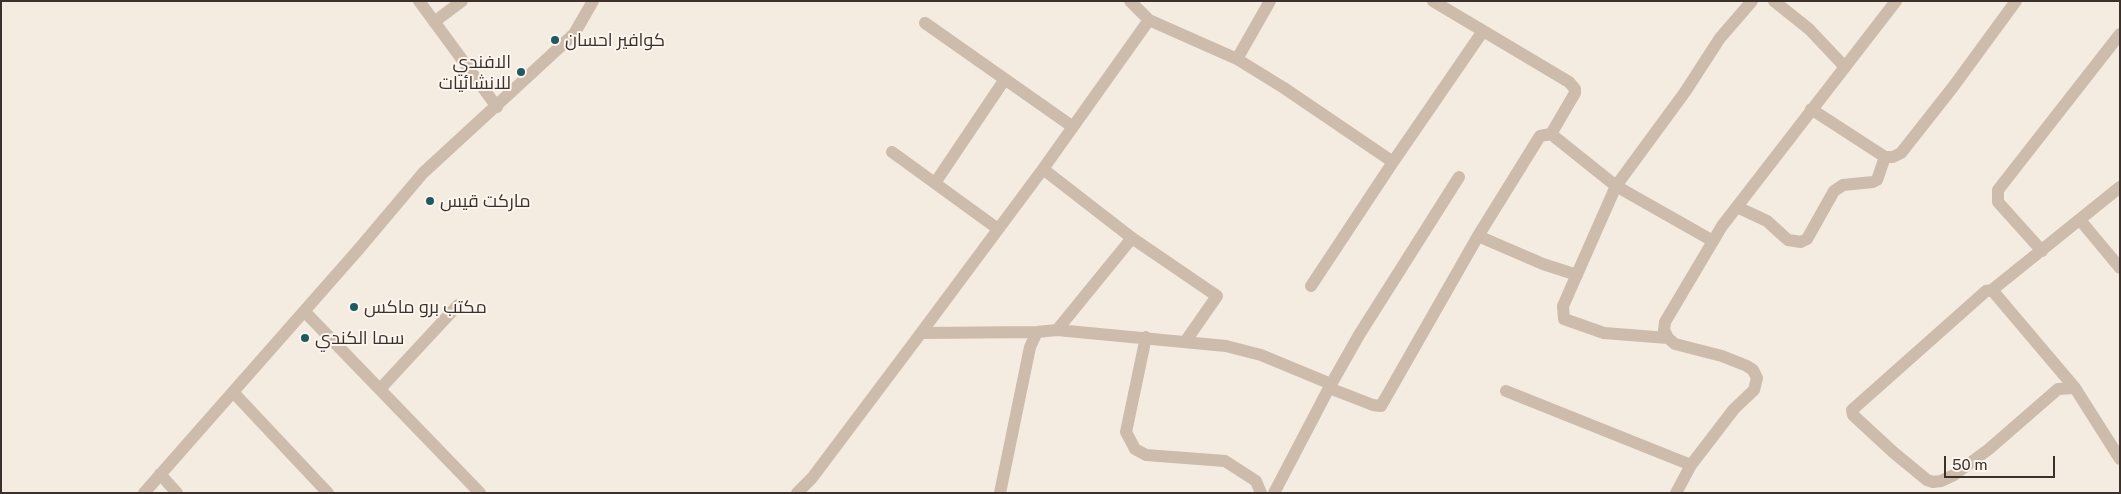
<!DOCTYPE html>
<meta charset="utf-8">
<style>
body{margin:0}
#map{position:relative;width:2121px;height:494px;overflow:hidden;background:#f4ebe1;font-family:"Public Sans",sans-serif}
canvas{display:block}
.frame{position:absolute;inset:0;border:2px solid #3b302b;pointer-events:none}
.scale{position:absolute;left:1944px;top:456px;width:111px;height:22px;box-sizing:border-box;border:2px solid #3b302b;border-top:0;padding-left:6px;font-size:15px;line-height:18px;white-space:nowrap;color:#3b302b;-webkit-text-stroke:4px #fbf5ee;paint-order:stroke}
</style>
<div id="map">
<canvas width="2121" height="494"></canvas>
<div class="frame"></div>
<div class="scale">50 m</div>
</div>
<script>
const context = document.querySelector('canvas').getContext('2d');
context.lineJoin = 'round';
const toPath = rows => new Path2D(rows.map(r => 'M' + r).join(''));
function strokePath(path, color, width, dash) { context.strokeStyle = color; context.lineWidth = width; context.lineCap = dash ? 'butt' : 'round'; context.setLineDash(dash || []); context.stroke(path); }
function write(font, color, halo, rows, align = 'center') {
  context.font = font + ' "Public Sans",Cairo,sans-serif'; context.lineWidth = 4; context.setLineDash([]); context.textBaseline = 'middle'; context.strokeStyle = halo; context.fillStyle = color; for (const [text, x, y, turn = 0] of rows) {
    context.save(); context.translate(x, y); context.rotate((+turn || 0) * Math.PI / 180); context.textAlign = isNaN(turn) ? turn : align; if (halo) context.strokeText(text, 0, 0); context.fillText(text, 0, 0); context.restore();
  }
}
const minor = toPath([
 [419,1,497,107],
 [1130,1,1149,20,1237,59,1270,1],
 [1433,1,1569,82,1575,89,1575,93,1551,134],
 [1774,1,1809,29,1844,66],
 [434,22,462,1],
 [925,23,1073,127],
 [1237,59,1284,88,1393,162,1311,286],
 [1811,109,1885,157,1893,157,1901,153,1953,87,2016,1],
 [892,152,998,229],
 [1393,162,1483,31],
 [1043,169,1132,238,1217,296,1185,342],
 [935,183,1005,79],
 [1737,207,1767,221,1788,240,1801,242,1807,239,1834,191,1843,185,1873,182,1877,180,1885,157],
 [2080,220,2120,268],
 [1478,236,1543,264,1577,275],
 [2042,251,1998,202,1998,190,2120,34],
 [1992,290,2120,187],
 [304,311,480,493],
 [1057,330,1132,238],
 [921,333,1037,332,1057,330,1226,346,1261,355,1331,384],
 [1146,337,1126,432,1135,449,1146,455,1225,461,1256,481,1261,493],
 [1668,338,1604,333,1564,319,1563,306,1616,186,1685,92,1720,38,1752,1],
 [1329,388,1373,405,1381,406,1478,236,1540,136,1551,134,1616,186,1713,241],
 [2075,388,2058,389,1989,449,1954,475,1941,481,1933,482,1927,480,1893,452,1853,415,1852,410,1986,291,1992,290,2075,388,2120,459],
 [380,389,458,305],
 [1506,391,1691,465],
 [233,392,328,493],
 [160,474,177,493],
 [144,493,358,250,423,173,574,34,593,1],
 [797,493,812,478,915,341,1043,169,1149,20],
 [1000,493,1030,347,1037,332],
 [1274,493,1329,388,1359,335,1459,177],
 [1676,493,1691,465,1734,409,1754,390,1757,378,1753,370,1747,366,1722,356,1675,344,1668,338,1664,330,1665,322,1722,226,1896,1]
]);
const markers = [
 [555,40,5,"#1f5a5e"],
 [521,72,5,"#1f5a5e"],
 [430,201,5,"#1f5a5e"],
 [354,307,5,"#1f5a5e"],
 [305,338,5,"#1f5a5e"]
];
const poiNames = [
 ["كوافير احسان",565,40],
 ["الافندي",511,62,"right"],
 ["للانشائيات",511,83,"right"],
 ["ماركت قيس",440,201],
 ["مكتب برو ماكس",364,307],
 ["سما الكندي",315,338]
];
strokePath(minor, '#cdbbac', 12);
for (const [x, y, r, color] of markers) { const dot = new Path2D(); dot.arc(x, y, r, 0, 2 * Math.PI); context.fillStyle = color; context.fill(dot); strokePath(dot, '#fbf5ee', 2); }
write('18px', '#3b302b', '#fbf5ee', poiNames, 'left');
</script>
